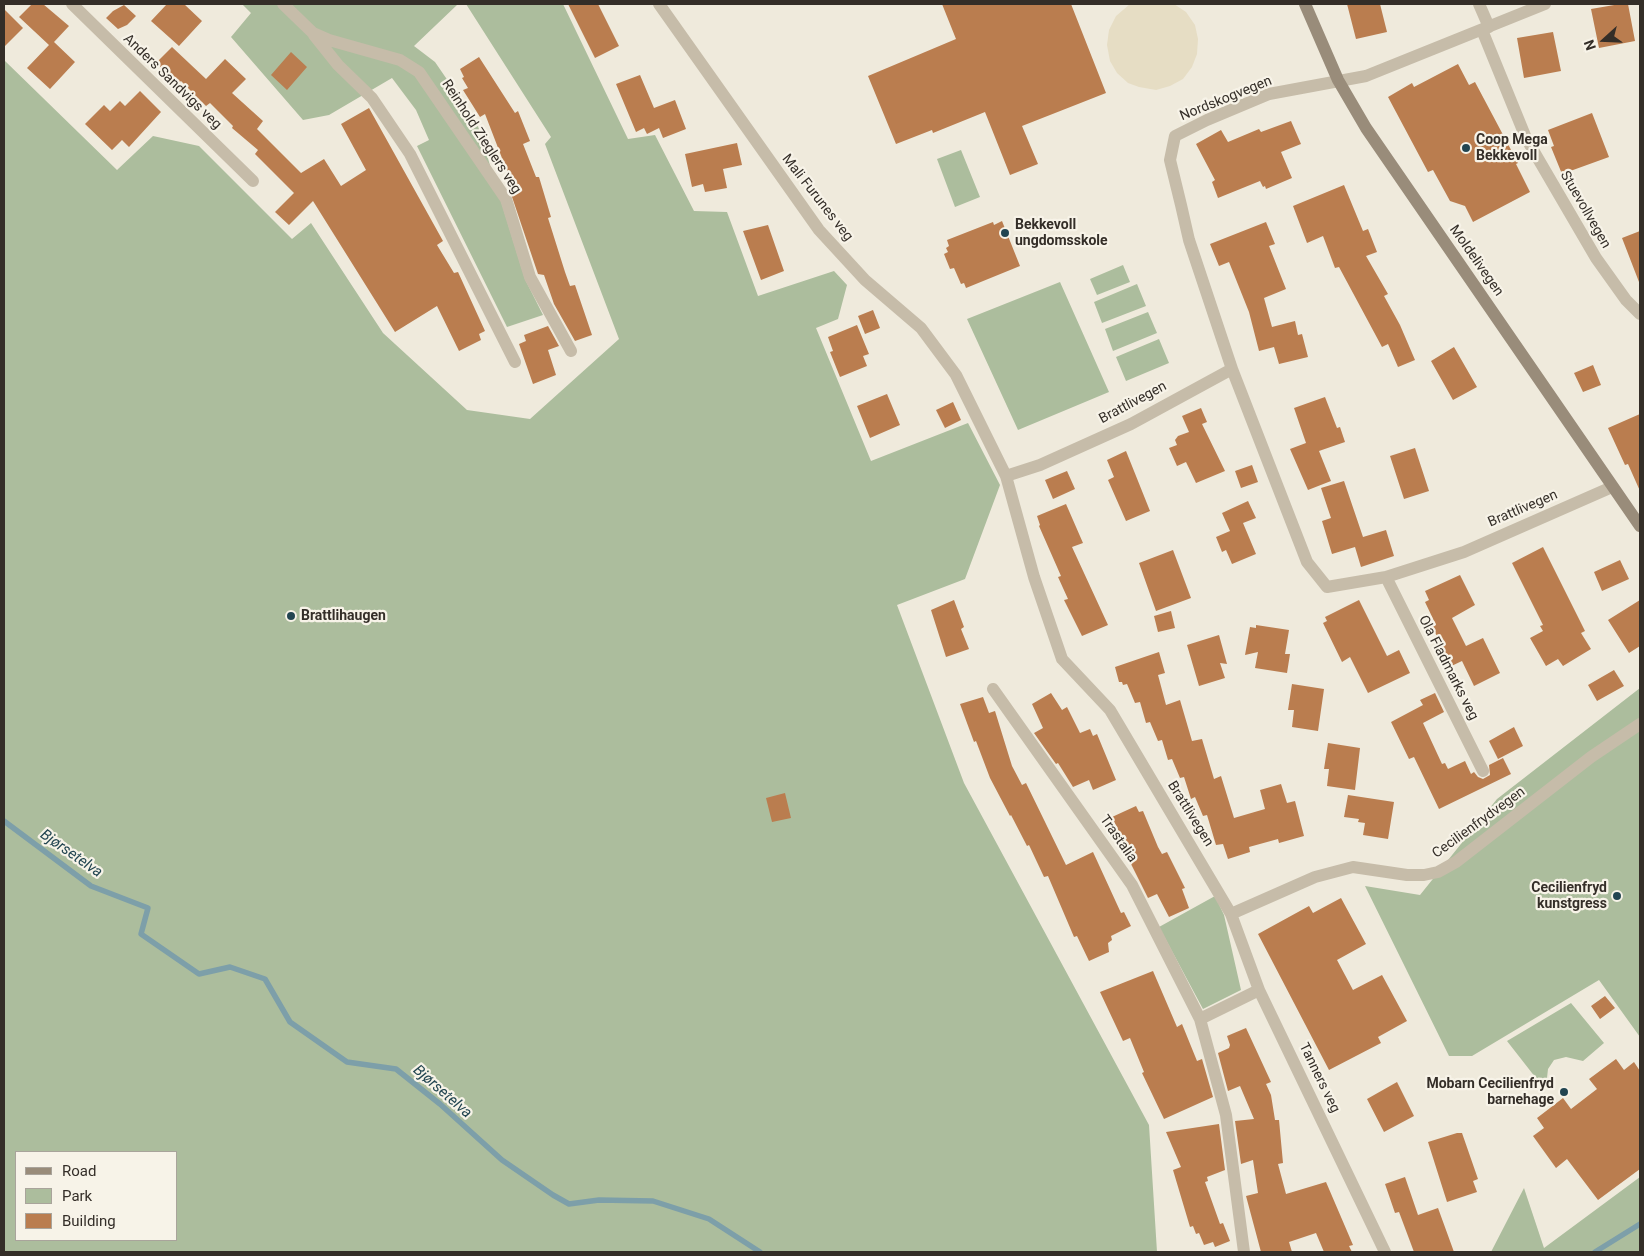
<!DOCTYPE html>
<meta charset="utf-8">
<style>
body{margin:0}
#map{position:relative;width:1644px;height:1256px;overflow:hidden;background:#efeadc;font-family:Roboto,sans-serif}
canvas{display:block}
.frame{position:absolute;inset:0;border:5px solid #342e28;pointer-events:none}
.legend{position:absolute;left:15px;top:1151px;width:162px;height:90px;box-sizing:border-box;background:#f7f3e8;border:1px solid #a9a49b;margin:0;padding:6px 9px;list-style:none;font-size:15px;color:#342e28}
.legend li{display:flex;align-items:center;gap:10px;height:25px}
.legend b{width:25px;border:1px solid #a9a49b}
.north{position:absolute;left:1579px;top:15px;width:50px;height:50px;-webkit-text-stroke:4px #f7f3e8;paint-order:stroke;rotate:250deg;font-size:14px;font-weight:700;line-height:20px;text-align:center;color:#342e28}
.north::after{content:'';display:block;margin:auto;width:18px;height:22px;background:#342e28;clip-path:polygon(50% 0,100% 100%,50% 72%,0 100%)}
</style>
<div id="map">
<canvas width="1644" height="1256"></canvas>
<div class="frame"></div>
<ul class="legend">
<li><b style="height:6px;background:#998c7a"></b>Road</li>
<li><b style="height:14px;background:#acbd9d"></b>Park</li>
<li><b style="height:14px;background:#ba7d4f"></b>Building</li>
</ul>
<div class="north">N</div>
</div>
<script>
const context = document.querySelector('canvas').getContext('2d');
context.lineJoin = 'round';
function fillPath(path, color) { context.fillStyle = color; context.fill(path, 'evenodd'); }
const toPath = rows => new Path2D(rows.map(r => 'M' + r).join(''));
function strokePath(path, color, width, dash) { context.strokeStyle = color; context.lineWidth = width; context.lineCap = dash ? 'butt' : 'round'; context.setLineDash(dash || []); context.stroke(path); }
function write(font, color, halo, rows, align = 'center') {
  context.font = font + ' Roboto,sans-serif'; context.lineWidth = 4.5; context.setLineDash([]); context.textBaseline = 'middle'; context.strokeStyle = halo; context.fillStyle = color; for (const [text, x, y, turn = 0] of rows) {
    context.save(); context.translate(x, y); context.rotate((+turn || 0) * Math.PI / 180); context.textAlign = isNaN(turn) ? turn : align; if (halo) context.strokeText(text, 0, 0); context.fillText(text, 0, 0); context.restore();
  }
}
const green = toPath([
 [242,4,457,5,414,46,435,62,477,123,525,279,543,315,507,327,417,146,429,140,416,110,392,78,329,115,303,120,231,37,251,13],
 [466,4,563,4,628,139,655,135,694,211,727,212,758,296,834,271,847,285,838,319,816,328,871,461,968,423,1000,485,965,579,897,605,964,783,1149,1125,1157,1252,4,1252,4,60,117,170,153,136,199,146,292,239,311,223,383,333,467,410,530,419,619,339,545,144,551,137],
 [16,1152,176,1152,176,1240,16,1240],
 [961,150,980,197,955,207,937,159],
 [1123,265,1130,282,1097,295,1090,279],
 [1060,282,1109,392,1018,430,967,319],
 [1137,284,1146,306,1102,323,1094,302],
 [1148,312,1157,333,1113,351,1105,329],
 [1159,339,1169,363,1126,381,1116,357],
 [1640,688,1640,1037,1599,980,1472,1056,1449,1056,1365,886,1420,895,1497,799],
 [1215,896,1224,915,1241,990,1203,1009,1159,927],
 [1571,1003,1604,1043,1583,1061,1566,1057,1554,1060,1548,1069,1547,1078,1539,1082,1507,1041],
 [1640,1177,1640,1252,1491,1252,1524,1188,1544,1248]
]);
const plaza = toPath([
 [1130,4,1174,4,1186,12,1195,25,1198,39,1197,54,1192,67,1183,79,1170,86,1156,90,1139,87,1128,83,1117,73,1110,61,1107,45,1109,30,1116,16]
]);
const stream = toPath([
 [4,821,91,886,148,908,141,934,199,974,230,967,265,979,290,1022,347,1062,396,1069,440,1104,502,1160,553,1195,569,1204,599,1200,653,1201,709,1219,760,1252],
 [1595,1252,1640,1224]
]);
const building = toPath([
 [32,4,43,4,69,26,54,42,75,62,50,89,27,68,49,45,19,17],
 [167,4,184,4,202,21,179,46,151,21],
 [568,4,598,4,619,46,595,58],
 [942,4,1071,4,1106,93,1022,126,1038,164,1010,175,985,112,933,133,932,130,896,144,868,76,956,39],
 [1347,4,1380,4,1387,32,1356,39],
 [1620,4,1628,4,1635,41,1599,48,1591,9],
 [124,5,136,16,127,25,118,29,106,18,113,11],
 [4,9,23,28,4,47],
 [1553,32,1561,71,1524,78,1517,38],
 [172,47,206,79,225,59,246,79,232,93,263,121,257,129,301,173,324,159,341,186,366,170,341,124,369,108,443,241,437,245,454,273,458,272,485,331,479,334,481,340,459,351,437,306,395,332,313,201,289,225,275,212,294,193,255,154,258,150,232,128,233,126,210,103,206,106,181,81,178,83,156,63],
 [291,52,307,67,287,90,271,75],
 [479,57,515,113,518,111,530,141,523,144,536,177,539,177,551,217,548,218,565,272,570,286,575,285,592,335,575,341,554,304,544,275,538,274,508,185,512,184,485,114,480,117,463,90,468,88,462,78,464,77,460,69],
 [1458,64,1469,85,1475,82,1518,163,1516,164,1530,192,1473,222,1465,206,1450,201,1433,170,1428,172,1388,97,1412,83,1414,87],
 [640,75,654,108,675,100,686,129,663,138,659,128,647,134,644,128,636,132,616,84],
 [140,91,161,112,129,147,122,140,112,150,85,124,104,105,110,111,120,101,125,106],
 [1592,113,1609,157,1562,174,1551,147,1554,146,1548,130],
 [1291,121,1301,144,1281,152,1292,178,1266,189,1265,186,1263,187,1260,181,1218,198,1212,182,1215,180,1196,144,1221,130,1228,142,1259,129,1261,132],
 [737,143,742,165,723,169,727,188,705,192,703,184,692,187,685,154],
 [1344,185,1363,231,1368,229,1377,252,1366,256,1388,294,1384,296,1400,325,1415,360,1398,367,1388,344,1382,347,1339,267,1335,268,1323,236,1307,243,1293,206],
 [1002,221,1020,266,966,288,964,283,961,284,954,268,950,269,944,254,948,252,946,248,949,246,947,240,993,222,994,225],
 [1266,222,1275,244,1269,246,1286,289,1264,298,1272,327,1295,321,1298,335,1302,334,1308,357,1279,364,1274,347,1259,351,1249,312,1229,262,1219,266,1210,244],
 [768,225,784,271,761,280,743,231],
 [1640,231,1640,282,1639,282,1622,238],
 [873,310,880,328,865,334,858,316],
 [857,325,869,354,863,356,867,366,840,377,830,352,833,351,828,337],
 [548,326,559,346,548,350,556,375,533,384,519,344,526,341,524,335],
 [1454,347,1477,387,1453,400,1431,361],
 [1593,365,1601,385,1583,392,1574,373],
 [887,394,900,425,870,438,857,406],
 [1325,397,1337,428,1340,427,1345,442,1319,451,1331,481,1308,490,1290,449,1306,443,1294,408],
 [953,402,961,420,945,428,936,410],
 [1201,408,1207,422,1202,424,1225,471,1196,483,1186,462,1177,466,1169,448,1177,445,1175,440,1178,436,1189,432,1182,416],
 [1640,414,1640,491,1628,464,1625,465,1608,428],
 [1415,448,1429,491,1404,499,1390,456],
 [1126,451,1150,511,1126,521,1108,480,1114,477,1107,460],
 [1252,465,1258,482,1241,488,1235,471],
 [1067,471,1075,489,1053,499,1045,480],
 [1344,481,1363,537,1386,530,1394,556,1361,567,1355,547,1332,554,1322,521,1331,518,1321,488],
 [1248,501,1256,518,1243,523,1256,554,1232,564,1226,550,1222,552,1216,537,1230,531,1222,513],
 [1066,504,1083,543,1072,547,1108,625,1082,636,1064,600,1068,599,1058,577,1061,576,1039,526,1040,525,1037,516],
 [1543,547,1585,631,1581,633,1591,649,1563,666,1558,659,1546,666,1530,638,1543,631,1540,626,1543,625,1512,563],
 [1173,550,1191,598,1156,611,1139,563],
 [1620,560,1629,579,1602,591,1594,572],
 [1460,575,1475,605,1452,618,1466,646,1483,638,1500,673,1474,686,1462,661,1445,669,1435,648,1442,645,1432,627,1436,625,1425,602,1429,600,1425,591],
 [954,600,964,627,961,629,969,649,946,657,931,610],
 [1359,600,1387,656,1399,650,1410,673,1368,693,1350,657,1342,662,1323,623,1327,621,1325,617],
 [1640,600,1640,646,1629,653,1608,620],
 [1171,611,1175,628,1158,632,1154,616],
 [1256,625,1289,630,1285,654,1290,654,1287,673,1255,668,1258,652,1245,655,1250,627,1256,628],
 [1219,635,1227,664,1220,663,1225,678,1199,686,1187,645],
 [1159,652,1165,673,1158,675,1166,705,1180,700,1192,741,1202,739,1214,779,1221,776,1234,818,1265,809,1260,790,1281,784,1287,803,1295,801,1304,836,1279,843,1278,839,1249,847,1250,852,1228,859,1223,844,1216,845,1207,815,1203,816,1195,797,1191,799,1184,777,1180,778,1172,759,1168,760,1162,740,1158,741,1150,722,1146,723,1140,702,1135,703,1127,684,1123,685,1122,682,1119,682,1115,667],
 [1614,670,1624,686,1597,701,1588,685],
 [1292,684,1324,689,1318,731,1292,727,1294,710,1288,710],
 [1051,693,1062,710,1067,707,1080,733,1090,729,1093,736,1097,734,1116,780,1093,790,1089,780,1073,787,1058,763,1056,764,1034,733,1043,728,1032,704],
 [1435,693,1444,712,1423,723,1442,764,1445,763,1448,769,1465,761,1471,774,1474,772,1478,777,1483,779,1490,775,1489,765,1503,758,1511,774,1439,809,1414,757,1409,759,1391,722,1423,705,1420,700],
 [983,697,989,713,995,711,1012,766,1022,785,1026,783,1066,865,1093,852,1121,913,1124,912,1131,926,1111,936,1112,940,1108,943,1109,952,1089,961,1077,936,1074,937,1048,876,1044,877,1029,845,1027,846,1011,815,1010,816,990,778,976,741,974,742,960,704],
 [1514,727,1523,746,1498,759,1489,741],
 [1328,743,1360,748,1355,790,1327,786,1329,769,1324,769],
 [785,793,791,818,772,822,766,798],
 [1348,795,1394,802,1388,839,1363,835,1365,823,1358,822,1359,819,1344,817],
 [1136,806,1139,812,1143,811,1158,847,1162,854,1167,852,1185,888,1182,889,1189,908,1169,917,1157,894,1148,898,1130,862,1133,861,1112,817],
 [1341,898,1366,944,1337,960,1353,990,1382,975,1407,1021,1378,1037,1381,1043,1329,1070,1258,934,1309,906,1313,913],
 [1153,971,1177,1027,1182,1024,1197,1061,1202,1059,1213,1097,1164,1119,1142,1073,1144,1072,1130,1038,1123,1041,1100,992],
 [1605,996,1615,1008,1600,1019,1591,1006],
 [1246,1028,1271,1082,1266,1084,1271,1095,1275,1120,1279,1120,1283,1163,1278,1164,1286,1194,1326,1182,1353,1245,1349,1246,1352,1252,1324,1252,1316,1233,1289,1242,1292,1252,1261,1252,1246,1196,1258,1193,1253,1160,1241,1164,1235,1121,1254,1119,1240,1086,1228,1091,1218,1053,1229,1048,1230,1045,1227,1036],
 [1616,1059,1624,1070,1634,1062,1640,1071,1640,1169,1598,1200,1567,1159,1556,1168,1533,1136,1544,1128,1537,1118,1563,1098,1571,1109,1597,1089,1589,1079],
 [1397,1082,1414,1116,1384,1132,1367,1099],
 [1219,1124,1225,1170,1207,1177,1208,1181,1205,1182,1220,1224,1223,1223,1230,1241,1215,1247,1213,1242,1204,1245,1199,1233,1196,1234,1193,1226,1190,1227,1173,1170,1181,1167,1166,1132],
 [1457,1133,1462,1133,1478,1179,1473,1181,1477,1192,1447,1202,1428,1142],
 [1405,1177,1418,1215,1438,1208,1454,1252,1414,1252,1399,1212,1395,1213,1385,1184]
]);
const street = toPath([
 [72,4,253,181],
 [283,4,313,33,329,40,400,60,419,72,506,199,530,277,571,351],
 [659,4,819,230,865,280,921,328,956,375,1006,476],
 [1479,4,1489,27],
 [1482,30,1526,138,1596,258,1626,300,1640,314],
 [314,35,338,65,372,98,410,154,515,362],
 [1232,369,1189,240,1181,205,1170,160,1175,136,1207,120,1269,94,1366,76,1545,4],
 [1386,577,1483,771],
 [993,689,1132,885,1200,1019,1226,1115,1244,1252],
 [1231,914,1315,877,1353,867,1407,875,1424,875,1438,872,1456,862,1591,757,1640,724],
 [1200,1019,1259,990],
 [1385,1252,1259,990,1231,914,1110,710,1062,659,1034,577,1006,476,1040,465,1131,424,1232,369,1307,562,1327,587,1386,577,1464,552,1612,487]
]);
const secondary = toPath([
 [1305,4,1338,80,1366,128,1640,526]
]);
const markers = [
 [1466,148,5,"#224551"],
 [1005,233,5,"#224551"],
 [291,616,5,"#224551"],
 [1617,896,5,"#224551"],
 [1564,1092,5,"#224551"]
];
const streetNames = [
 ["Anders Sandvigs veg",172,82,44],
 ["Nordskogvegen",1226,99,-22],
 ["Reinhold Zieglers veg",481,137,57],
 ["Mali Furunes veg",817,198,52],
 ["Stuevollvegen",1585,210,60],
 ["Moldelivegen",1476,261,55],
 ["Brattlivegen",1133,403,-28],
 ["Brattlivegen",1523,509,-23],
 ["Ola Fladmarks veg",1448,668,63],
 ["Brattlivegen",1190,814,58],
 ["Cecilienfrydvegen",1479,823,-36],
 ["Trastalia",1118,839,55],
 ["Tanners veg",1319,1078,64]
];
const poiNames = [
 ["Coop Mega",1476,140],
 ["Bekkevoll",1476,156],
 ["Bekkevoll",1015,225],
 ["ungdomsskole",1015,241],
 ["Brattlihaugen",301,616],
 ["Cecilienfryd",1607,888,"right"],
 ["kunstgress",1607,904,"right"],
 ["Mobarn Cecilienfryd",1554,1084,"right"],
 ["barnehage",1554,1100,"right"]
];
const waterNames = [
 ["Bjørsetelva",71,854,35],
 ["Bjørsetelva",442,1092,41]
];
fillPath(green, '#acbd9d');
fillPath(plaza, '#e6ddc4');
strokePath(stream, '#7d9fa9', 5.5);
fillPath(building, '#ba7d4f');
strokePath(street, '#c6bca9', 12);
strokePath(secondary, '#998c7a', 12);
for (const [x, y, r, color] of markers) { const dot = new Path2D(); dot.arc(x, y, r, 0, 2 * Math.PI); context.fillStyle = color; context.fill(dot); strokePath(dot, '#f7f3e8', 2); }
write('14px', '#342e28', '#f7f3e8', streetNames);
write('bold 14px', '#342e28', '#f7f3e8', poiNames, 'left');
write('italic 15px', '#224551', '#f7f3e8', waterNames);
</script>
